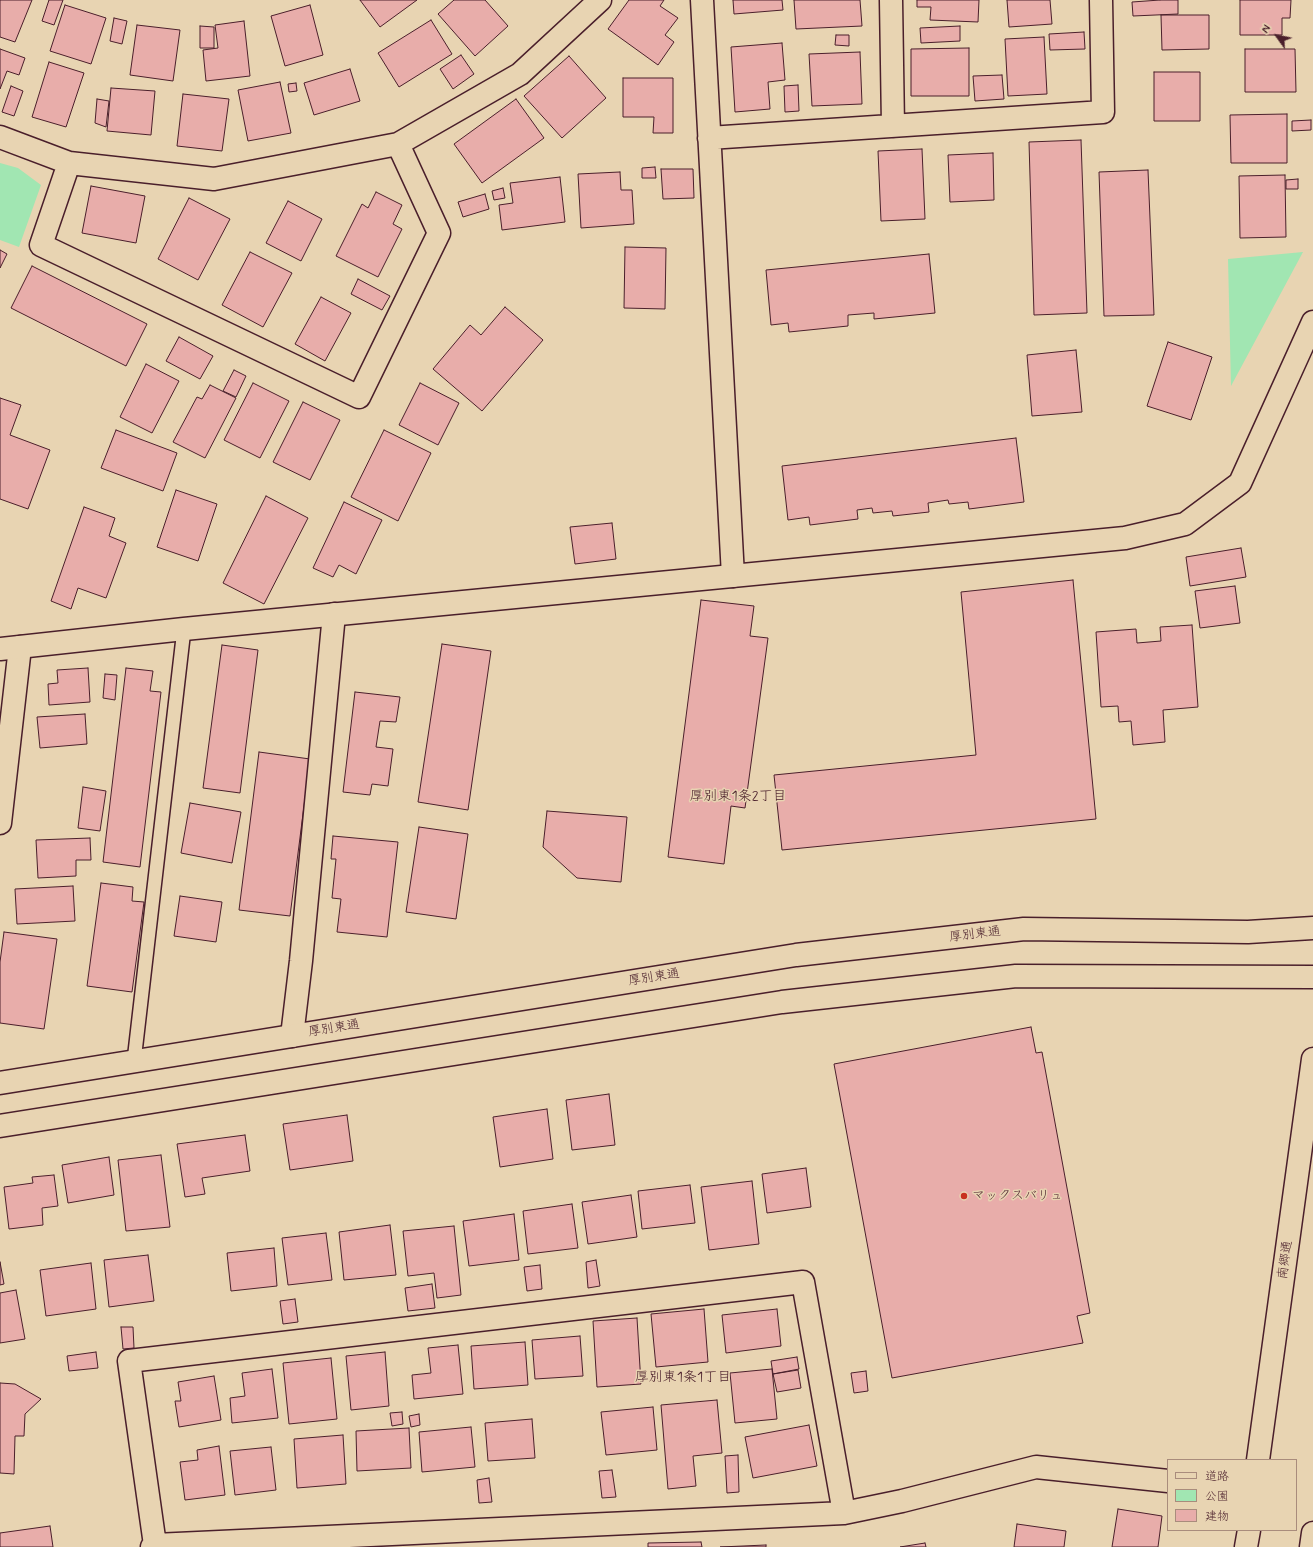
<!DOCTYPE html>
<meta charset="utf-8">
<style>
body{margin:0}
#map{position:relative;width:1313px;height:1547px;overflow:hidden;background:#e8d4b2;font-family:Mynerve,"Klee One",sans-serif}
canvas{display:block}
.legend{position:absolute;left:1167px;top:1459px;width:130px;height:72px;box-sizing:border-box;background:#e8d4b2;border:1px solid #a98c7c;margin:0;padding:5px 7px;list-style:none;font-size:12px;color:#4a1f2b}
.legend li{display:flex;align-items:center;gap:8px;height:20px}
.legend b{width:20px;border:1px solid #a98c7c}
.north{position:absolute;left:1257px;top:16px;width:40px;height:40px;-webkit-text-stroke:3px #e8d4b2;paint-order:stroke;rotate:303deg;font-size:11px;font-weight:700;line-height:16px;text-align:center;color:#4a1f2b}
.north::after{content:'';display:block;margin:auto;width:14px;height:18px;background:#4a1f2b;clip-path:polygon(50% 0,100% 100%,50% 72%,0 100%)}
</style>
<div id="map">
<canvas width="1313" height="1547"></canvas>
<ul class="legend">
<li><b style="height:5px;background:#e8d4b2"></b>道路</li>
<li><b style="height:11px;background:#a1e6b2"></b>公園</li>
<li><b style="height:11px;background:#e8adaa"></b>建物</li>
</ul>
<div class="north">N</div>
</div>
<script>
const context = document.querySelector('canvas').getContext('2d');
context.lineJoin = 'round';
function fillPath(path, color) { context.fillStyle = color; context.fill(path, 'evenodd'); }
const toPath = rows => new Path2D(rows.map(r => 'M' + r).join(''));
function strokePath(path, color, width, dash) { context.strokeStyle = color; context.lineWidth = width; context.lineCap = dash ? 'butt' : 'round'; context.setLineDash(dash || []); context.stroke(path); }
function write(font, color, halo, rows, align = 'center') {
  context.font = font + ' Mynerve,"Klee One",sans-serif'; context.lineWidth = 3; context.setLineDash([]); context.textBaseline = 'middle'; context.strokeStyle = halo; context.fillStyle = color; for (const [text, x, y, turn = 0] of rows) {
    context.save(); context.translate(x, y); context.rotate((+turn || 0) * Math.PI / 180); context.textAlign = isNaN(turn) ? turn : align; if (halo) context.strokeText(text, 0, 0); context.fillText(text, 0, 0); context.restore();
  }
}
const green = toPath([
 [0,163,18,168,41,185,19,247,0,240],
 [1303,252,1231,386,1228,259]
]);
const building = toPath([
 [0,0,32,0,15,42,0,37,0,0],
 [49,0,63,0,54,25,42,21,49,0],
 [360,0,417,0,380,27,360,0],
 [454,0,485,0,508,26,475,56,438,14,454,0],
 [629,0,664,0,660,6,678,18,665,35,674,42,658,65,608,29,629,0],
 [733,0,782,0,783,10,734,14,733,0],
 [794,0,860,0,862,26,796,29,794,0],
 [917,0,979,0,978,22,930,20,931,7,917,7,917,0],
 [1007,0,1050,0,1052,24,1009,27,1007,0],
 [1160,0,1178,0,1178,14,1133,16,1132,2,1160,0],
 [1240,0,1291,0,1290,18,1282,18,1282,35,1240,35,1240,0],
 [65,5,106,18,91,64,50,51,65,5],
 [310,5,323,55,285,66,271,16,310,5],
 [1161,15,1209,15,1209,49,1162,50,1161,15],
 [114,18,127,21,122,44,110,41,114,18],
 [431,20,452,54,399,87,378,53,431,20],
 [244,21,250,76,206,81,203,50,218,48,215,25,244,21],
 [137,25,180,30,173,81,130,75,137,25],
 [200,26,214,27,214,48,200,48,200,26],
 [960,26,960,41,921,43,920,28,960,26],
 [1084,32,1085,49,1050,50,1049,34,1084,32],
 [836,35,849,35,849,46,835,45,836,35],
 [1044,37,1047,94,1008,96,1005,39,1044,37],
 [782,43,785,80,768,82,770,109,735,112,731,47,782,43],
 [969,48,969,96,911,96,911,49,969,48],
 [0,49,25,58,19,75,7,71,0,89,0,49],
 [1245,49,1295,49,1296,92,1245,92,1245,49],
 [860,52,862,104,812,106,809,54,860,52],
 [461,55,474,74,453,89,440,69,461,55],
 [569,56,606,98,562,138,524,96,569,56],
 [49,62,84,73,66,127,32,117,49,62],
 [350,69,360,101,314,115,304,83,350,69],
 [1154,72,1200,72,1200,121,1154,121,1154,72],
 [1002,75,1004,99,975,101,973,76,1002,75],
 [623,78,673,78,673,133,653,133,654,117,623,117,623,78],
 [280,82,291,133,248,141,238,90,280,82],
 [296,83,297,91,289,92,288,84,296,83],
 [798,85,799,111,785,112,784,86,798,85],
 [11,86,23,91,14,116,2,112,11,86],
 [111,88,155,91,151,135,107,131,111,88],
 [183,94,229,99,222,151,177,146,183,94],
 [97,99,109,101,106,127,95,123,97,99],
 [516,99,544,138,482,183,454,144,516,99],
 [1287,114,1287,163,1231,163,1230,115,1287,114],
 [1311,120,1311,130,1292,131,1292,121,1311,120],
 [1081,140,1087,313,1034,315,1029,142,1081,140],
 [922,149,925,219,881,221,878,151,922,149],
 [993,153,994,200,950,202,948,155,993,153],
 [655,167,656,178,642,178,642,168,655,167],
 [661,169,693,169,694,198,663,199,661,169],
 [1148,170,1154,315,1104,316,1099,172,1148,170],
 [620,172,621,190,632,190,634,224,581,228,578,174,620,172],
 [1285,175,1286,237,1240,238,1239,176,1285,175],
 [560,177,565,222,502,230,499,205,513,203,510,183,560,177],
 [1298,179,1298,189,1286,189,1286,180,1298,179],
 [91,186,145,196,136,243,82,233,91,186],
 [503,188,505,198,494,200,492,191,503,188],
 [376,192,402,205,393,224,402,229,378,277,336,256,362,204,368,208,376,192],
 [485,194,489,209,463,217,458,202,485,194],
 [189,198,230,219,198,280,158,259,189,198],
 [288,201,322,219,301,261,266,243,288,201],
 [625,247,666,248,665,309,624,308,625,247],
 [0,250,7,254,0,268,0,250],
 [250,252,292,273,263,327,222,305,250,252],
 [929,254,935,313,874,319,874,313,848,315,848,326,789,332,788,323,771,325,766,270,929,254],
 [32,266,147,324,126,366,11,308,32,266],
 [358,279,390,296,382,310,351,294,358,279],
 [321,297,351,313,325,361,295,344,321,297],
 [505,307,543,340,482,411,433,369,470,325,481,335,505,307],
 [179,337,213,356,200,379,166,361,179,337],
 [1168,342,1212,357,1191,420,1147,406,1168,342],
 [1076,350,1082,412,1032,416,1027,355,1076,350],
 [146,364,179,381,152,433,120,417,146,364],
 [234,370,246,376,236,397,223,391,234,370],
 [253,383,289,401,260,458,224,440,253,383],
 [420,383,459,403,438,445,399,425,420,383],
 [210,385,236,398,205,458,173,442,197,397,202,399,210,385],
 [0,398,21,405,10,435,50,450,28,509,0,499,0,398],
 [303,402,340,420,310,480,273,462,303,402],
 [116,430,177,453,163,491,101,468,116,430],
 [384,430,431,453,398,521,351,497,384,430],
 [1016,438,1024,502,969,509,968,502,949,504,948,500,928,503,929,512,893,516,892,511,873,513,872,508,857,510,858,519,810,525,809,517,788,520,782,466,1016,438],
 [176,490,217,504,198,561,157,547,176,490],
 [266,496,308,518,264,604,223,583,266,496],
 [344,502,382,520,356,574,339,565,333,577,313,568,344,502],
 [84,507,115,518,109,536,126,543,106,598,78,588,71,609,51,601,84,507],
 [612,523,616,559,575,564,570,527,612,523],
 [1241,548,1246,577,1190,586,1186,557,1241,548],
 [1073,580,1096,819,782,850,774,775,976,755,961,592,1073,580],
 [1235,586,1240,623,1200,628,1195,591,1235,586],
 [701,600,754,606,750,636,768,638,745,808,731,806,724,864,668,857,701,600],
 [1192,625,1198,707,1163,710,1165,742,1133,745,1131,721,1119,722,1118,706,1101,707,1096,632,1136,629,1137,643,1161,641,1160,627,1192,625],
 [442,644,491,651,468,810,418,802,442,644],
 [222,645,258,650,240,793,203,788,222,645],
 [88,668,90,702,49,705,48,684,58,683,57,670,88,668],
 [126,668,153,671,150,691,161,692,140,867,103,862,126,668],
 [105,674,117,675,115,700,103,698,105,674],
 [355,692,400,697,396,722,380,721,376,747,393,749,388,786,372,784,370,795,343,792,355,692],
 [85,714,87,744,40,748,37,717,85,714],
 [259,752,310,759,290,916,239,910,259,752],
 [83,787,106,791,100,831,78,828,83,787],
 [190,803,241,812,232,863,181,853,190,803],
 [547,811,627,817,621,882,577,878,543,847,547,811],
 [419,827,468,834,456,919,406,912,419,827],
 [333,836,398,842,387,937,337,932,341,899,332,898,336,859,331,859,333,836],
 [90,838,91,860,76,860,76,876,38,878,36,840,90,838],
 [101,883,133,887,132,901,144,902,132,992,87,986,101,883],
 [73,886,75,921,17,924,15,889,73,886],
 [180,896,222,902,216,942,174,936,180,896],
 [4,932,57,939,44,1029,0,1023,0,962,4,932],
 [1031,1027,1036,1053,1042,1052,1090,1313,1077,1316,1083,1343,892,1378,834,1064,1031,1027],
 [609,1094,615,1145,572,1150,566,1100,609,1094],
 [547,1109,553,1159,500,1167,493,1117,547,1109],
 [347,1115,353,1161,290,1170,283,1124,347,1115],
 [245,1135,250,1171,202,1178,205,1194,185,1197,177,1144,245,1135],
 [161,1155,170,1227,126,1231,118,1160,161,1155],
 [109,1157,114,1195,68,1203,62,1165,109,1157],
 [806,1168,811,1207,767,1213,762,1174,806,1168],
 [54,1175,58,1206,42,1208,43,1225,9,1229,4,1187,33,1183,32,1177,54,1175],
 [752,1181,759,1244,709,1250,701,1187,752,1181],
 [690,1185,695,1223,642,1229,638,1191,690,1185],
 [631,1195,637,1237,588,1244,582,1202,631,1195],
 [572,1204,578,1248,528,1254,523,1211,572,1204],
 [514,1214,519,1260,469,1266,463,1221,514,1214],
 [390,1225,396,1275,344,1280,339,1232,390,1225],
 [454,1226,461,1295,437,1298,434,1273,408,1276,403,1231,454,1226],
 [326,1233,332,1280,288,1285,282,1238,326,1233],
 [274,1248,277,1286,231,1291,227,1253,274,1248],
 [148,1255,154,1301,109,1307,104,1260,148,1255],
 [596,1260,600,1286,588,1288,586,1262,596,1260],
 [0,1262,4,1284,0,1285,0,1262],
 [91,1263,96,1309,46,1316,40,1270,91,1263],
 [540,1265,542,1289,527,1291,524,1267,540,1265],
 [432,1284,435,1308,408,1311,405,1288,432,1284],
 [16,1290,25,1339,0,1343,0,1293,16,1290],
 [295,1299,298,1322,283,1324,280,1301,295,1299],
 [704,1309,708,1362,656,1367,651,1314,704,1309],
 [777,1309,781,1346,726,1353,722,1315,777,1309],
 [637,1318,641,1384,597,1387,593,1321,637,1318],
 [121,1327,133,1327,134,1348,123,1349,121,1327],
 [580,1336,583,1376,535,1379,532,1340,580,1336],
 [525,1342,528,1385,474,1389,471,1346,525,1342],
 [458,1345,463,1394,414,1399,412,1375,431,1373,428,1348,458,1345],
 [96,1352,98,1368,69,1371,67,1356,96,1352],
 [385,1352,389,1406,351,1410,346,1356,385,1352],
 [797,1357,799,1369,773,1374,771,1361,797,1357],
 [331,1358,337,1419,289,1424,283,1363,331,1358],
 [272,1369,278,1418,232,1423,230,1398,245,1396,242,1373,272,1369],
 [772,1369,777,1419,735,1423,730,1373,772,1369],
 [798,1370,801,1388,777,1392,773,1374,798,1370],
 [866,1371,868,1391,854,1393,851,1373,866,1371],
 [214,1376,221,1420,179,1427,175,1401,181,1401,178,1382,214,1376],
 [0,1383,15,1384,41,1399,25,1414,24,1436,15,1436,14,1474,0,1473,0,1383],
 [717,1400,722,1453,693,1456,696,1486,668,1489,661,1405,717,1400],
 [653,1407,657,1450,606,1455,601,1412,653,1407],
 [402,1412,403,1424,392,1426,390,1413,402,1412],
 [419,1414,420,1425,411,1427,409,1416,419,1414],
 [532,1419,535,1458,488,1461,485,1423,532,1419],
 [809,1425,817,1466,753,1478,745,1437,809,1425],
 [471,1427,475,1467,422,1472,419,1432,471,1427],
 [409,1428,411,1468,357,1471,356,1431,409,1428],
 [343,1435,346,1484,297,1488,294,1439,343,1435],
 [219,1446,225,1495,185,1500,180,1462,198,1460,197,1450,219,1446],
 [271,1447,276,1490,235,1495,230,1451,271,1447],
 [738,1455,739,1492,727,1493,725,1456,738,1455],
 [612,1470,616,1497,602,1498,599,1471,612,1470],
 [489,1478,492,1502,479,1503,477,1480,489,1478],
 [1118,1509,1162,1516,1158,1547,1112,1547,1118,1509],
 [1017,1524,1066,1531,1064,1547,1014,1547,1017,1524],
 [50,1526,53,1547,0,1547,0,1533,50,1526],
 [701,1542,702,1547,648,1547,648,1543,701,1542],
 [925,1543,926,1547,900,1547,925,1543],
 [766,1545,766,1547,720,1547,766,1545]
]);
const service = toPath([
 [134,1061,184,629]
]);
const minor = toPath([
 [702,0,733,576],
 [891,0,893,126],
 [0,137,69,163,214,179,398,144,520,74,600,0],
 [709,138,1103,112,1101,0],
 [69,163,41,245,359,397,439,233,398,144],
 [0,823,20,647],
 [292,1036,301,961,334,614],
 [155,1545,129,1361,803,1282,844,1513],
 [152,1547,155,1545,844,1513,902,1501,1036,1467,1168,1481]
]);
const tertiary = toPath([
 [0,649,184,629,1125,538,1185,524,1240,483,1313,322],
 [0,1083,796,955,1024,929,1248,932,1313,928],
 [0,1126,782,1002,1016,976,1313,977],
 [1258,1460,1313,1059],
 [1246,1547,1249,1530],
 [1311,1547,1313,1533]
]);
const markers = [
 [964,1196,4,"#c8321e"]
];
const streetNames = [
 ["厚別東通",975,935,-7],
 ["厚別東通",654,978,-9],
 ["厚別東通",334,1029,-9],
 ["南郷通",1286,1260,-82]
];
const poiNames = [
 ["マックスバリュ",972,1196]
];
const neighbourhoodNames = [
 ["厚別東1条2丁目",738,797],
 ["厚別東1条1丁目",683,1378]
];
fillPath(green, '#a1e6b2');
fillPath(building, '#e8adaa');
strokePath(building, '#4a1f2b', 1);
strokePath(service, '#4a1f2b', 16);
strokePath(minor, '#4a1f2b', 25);
strokePath(tertiary, '#4a1f2b', 25);
strokePath(service, '#e8d4b2', 13);
strokePath(minor, '#e8d4b2', 22);
strokePath(tertiary, '#e8d4b2', 22);
for (const [x, y, r, color] of markers) { const dot = new Path2D(); dot.arc(x, y, r, 0, 2 * Math.PI); context.fillStyle = color; context.fill(dot); strokePath(dot, '#e8d4b2', 1.5); }
write('13px', '#4a1f2b', '#e8d4b2', streetNames);
write('13px', '#4a1f2b', '#e8d4b2', poiNames, 'left');
write('14px', '#4a1f2b', '#e8d4b2', neighbourhoodNames);
</script>
